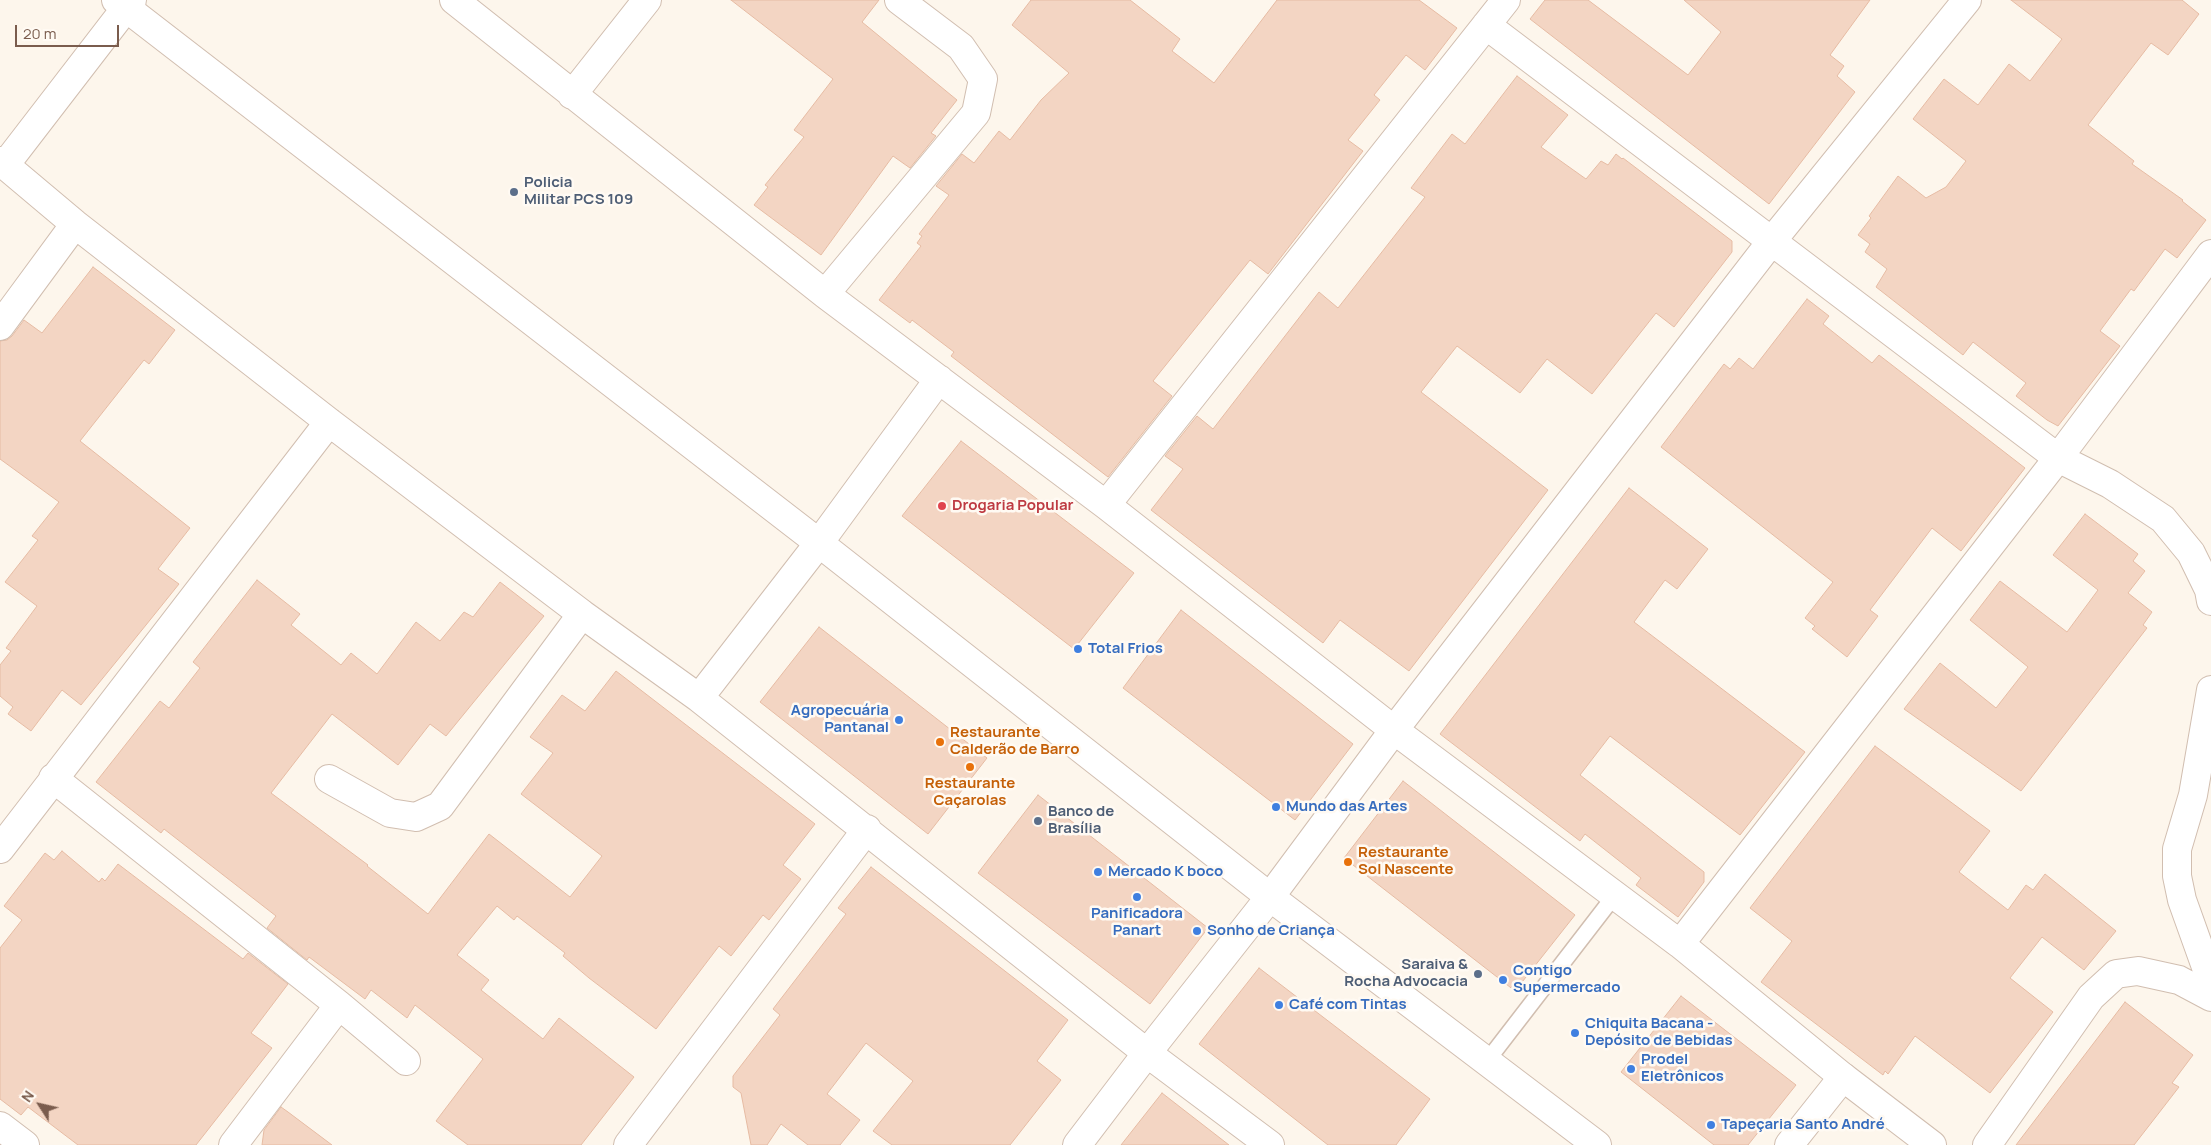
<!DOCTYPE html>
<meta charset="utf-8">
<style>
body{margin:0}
#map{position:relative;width:2211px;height:1145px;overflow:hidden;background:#fdf6ec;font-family:Manrope,sans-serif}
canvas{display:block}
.north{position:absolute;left:15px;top:1080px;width:50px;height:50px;-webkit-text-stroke:4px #fffaf3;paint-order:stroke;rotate:305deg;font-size:14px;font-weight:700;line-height:20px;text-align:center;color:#7a5c4d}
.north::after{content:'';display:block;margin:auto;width:18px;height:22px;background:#7a5c4d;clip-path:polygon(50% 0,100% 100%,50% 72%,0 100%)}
.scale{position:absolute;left:15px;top:25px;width:104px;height:22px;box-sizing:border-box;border:2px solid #7a5c4d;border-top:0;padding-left:6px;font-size:15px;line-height:18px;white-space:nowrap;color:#7a5c4d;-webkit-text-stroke:4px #fffaf3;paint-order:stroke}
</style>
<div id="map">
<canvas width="2211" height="1145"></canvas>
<div class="north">N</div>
<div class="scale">20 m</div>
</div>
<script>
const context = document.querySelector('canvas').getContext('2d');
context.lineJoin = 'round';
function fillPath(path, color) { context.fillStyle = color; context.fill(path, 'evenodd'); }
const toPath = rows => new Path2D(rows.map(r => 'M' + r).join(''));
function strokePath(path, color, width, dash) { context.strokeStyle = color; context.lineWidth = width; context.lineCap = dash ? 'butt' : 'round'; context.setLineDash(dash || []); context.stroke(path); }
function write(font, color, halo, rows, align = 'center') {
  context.font = font + ' Manrope,sans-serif'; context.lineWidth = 5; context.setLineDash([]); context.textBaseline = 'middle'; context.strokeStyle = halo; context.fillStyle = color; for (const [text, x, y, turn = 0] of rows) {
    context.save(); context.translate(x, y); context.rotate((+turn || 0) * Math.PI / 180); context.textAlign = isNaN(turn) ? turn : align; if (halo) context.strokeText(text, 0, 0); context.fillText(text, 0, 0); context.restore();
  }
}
const building = toPath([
 [731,0,879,0,862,22,957,100,931,133,936,136,910,168,893,156,821,255,754,205,768,187,765,185,804,137,794,130,833,79,731,0],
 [1031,0,1130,0,1180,39,1172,51,1214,83,1277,0,1419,0,1457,28,1425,70,1406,55,1374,95,1380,100,1348,140,1363,151,1268,274,1250,260,1153,381,1172,396,1108,477,951,356,954,352,912,320,910,323,879,300,921,246,917,243,922,236,919,234,949,195,936,186,962,154,974,163,999,131,1010,140,1041,100,1069,73,1012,25,1031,0],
 [1545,0,1588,0,1688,75,1721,32,1684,0,1870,0,1830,55,1844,66,1837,76,1855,92,1769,204,1530,19,1545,0],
 [2011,0,2182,0,2199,14,2168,55,2151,43,2088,125,2134,161,2132,164,2183,200,2182,201,2206,220,2177,258,2165,249,2134,291,2131,289,2100,331,2120,346,2058,426,2047,420,2016,396,2026,383,1973,342,1963,355,1876,287,1887,269,1865,252,1870,244,1858,235,1871,218,1869,216,1898,176,1926,198,1946,187,1966,161,1913,119,1944,79,1978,105,2009,64,2030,81,2062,39,2011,0],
 [1517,76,1568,115,1541,147,1586,179,1601,161,1608,165,1616,154,1622,159,1623,158,1732,241,1732,252,1674,327,1656,313,1592,394,1547,359,1520,393,1457,346,1421,392,1548,490,1409,671,1340,620,1323,643,1151,510,1183,469,1165,456,1197,416,1213,429,1319,292,1338,308,1425,197,1411,188,1452,134,1465,144,1517,76],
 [93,267,175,330,149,364,144,360,80,441,190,528,158,569,179,584,146,625,81,705,62,690,31,731,8,714,13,707,0,696,0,665,11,651,6,648,37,606,5,582,38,540,32,536,59,502,0,459,0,341,7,340,12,336,24,320,42,333,93,267],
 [1807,299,1829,316,1823,324,1872,363,1879,355,2025,468,1961,551,1932,528,1870,610,1878,616,1847,657,1812,629,1815,626,1805,618,1833,582,1661,447,1724,364,1730,369,1739,358,1753,369,1807,299],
 [961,441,1134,573,1074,649,902,516,961,441],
 [1629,488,1708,549,1677,589,1665,580,1634,622,1805,752,1740,835,1610,736,1580,775,1704,872,1704,882,1678,917,1636,885,1641,878,1585,834,1580,841,1440,734,1629,488],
 [2085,514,2138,554,2133,561,2145,571,2128,593,2152,612,2143,625,2147,628,2021,791,1904,709,1940,663,1996,708,2028,667,1970,620,2000,581,2067,632,2098,590,2053,555,2085,514],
 [257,580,300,614,291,625,341,665,351,653,377,674,416,622,440,641,464,612,473,617,500,582,544,616,446,736,430,724,398,765,332,714,271,793,368,865,367,866,428,914,489,834,570,897,602,856,521,794,553,753,530,737,562,695,585,711,616,671,815,824,783,865,801,879,769,920,763,915,731,956,719,946,656,1029,589,978,563,956,565,953,517,916,514,920,497,906,457,955,489,980,481,990,543,1039,559,1018,634,1077,581,1145,468,1145,436,1121,483,1059,415,1005,407,1018,371,990,365,999,309,957,307,960,267,928,276,916,164,829,161,833,96,782,160,701,169,708,200,668,193,662,257,580],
 [1181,610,1353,744,1295,820,1123,688,1181,610],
 [819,627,987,758,928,834,760,702,819,627],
 [1875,746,1990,831,1959,872,2008,910,2026,885,2033,890,2045,874,2116,931,2084,970,2042,937,2010,978,2053,1012,1990,1093,1915,1036,1888,1074,1885,1071,1883,1075,1761,982,1792,941,1750,908,1875,746],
 [1403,781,1575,915,1515,991,1344,858,1403,781],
 [1038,795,1208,928,1150,1004,978,873,1038,795],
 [62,851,99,882,102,878,105,881,118,864,243,959,248,953,288,984,251,1033,272,1048,196,1145,78,1145,28,1107,21,1115,0,1099,0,948,22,920,4,906,45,853,54,860,62,851],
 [871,867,1068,1020,1037,1061,1061,1080,1010,1145,892,1145,873,1131,913,1081,866,1043,827,1094,860,1120,840,1145,808,1145,781,1124,767,1145,751,1145,741,1093,733,1087,733,1076,780,1015,773,1009,846,914,838,908,871,867],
 [1259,968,1430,1099,1396,1145,1328,1145,1199,1044,1259,968],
 [1681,996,1796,1085,1748,1145,1714,1145,1621,1072,1681,996],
 [2125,1002,2193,1055,2172,1083,2179,1087,2162,1109,2134,1145,2016,1145,2125,1002],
 [1162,1093,1180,1107,1229,1145,1121,1145,1162,1093],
 [281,1107,288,1112,332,1145,262,1145,264,1130,281,1107]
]);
const service = toPath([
 [1487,1061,1615,895]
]);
const minor = toPath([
 [454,0,825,294,1106,505,1394,730,1680,944,1843,1077],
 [1486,25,2058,458,2211,254],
 [572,95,647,0],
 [0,161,75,224,329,422,582,614,699,698,1147,1053,1270,1145],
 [5,165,132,0],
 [825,294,976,113,983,79,961,47,899,0],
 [0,326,75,224],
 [1106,505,1506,0],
 [2211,690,2193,795,2177,849,2177,876,2182,900,2211,981],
 [699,698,819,543,939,379],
 [53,778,339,1005,406,1061],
 [329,779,390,813,416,817,440,806,582,614],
 [0,849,329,422],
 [1680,944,2058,458,2110,484,2163,519,2191,553,2209,590,2211,601],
 [0,1126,25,1145],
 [233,1145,339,1005],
 [628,1145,867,829],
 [1077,1145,1147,1053,1270,897,1394,730,1771,242,1967,0],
 [1987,1145,2091,997,2116,974,2138,971,2179,980,2211,997]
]);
const tertiary = toPath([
 [116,0,819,543,1270,897,1597,1145],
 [1789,1145,1843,1077,1932,1145]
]);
const markers = [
 [514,192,5,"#5c6f8a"],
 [942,506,5,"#e0444e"],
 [1078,649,5,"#3f7fe0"],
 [899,720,5,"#3f7fe0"],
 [940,742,5,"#e8710a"],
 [970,767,5,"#e8710a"],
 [1276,807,5,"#3f7fe0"],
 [1038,821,5,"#5c6f8a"],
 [1348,862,5,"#e8710a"],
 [1098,872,5,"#3f7fe0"],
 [1137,897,5,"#3f7fe0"],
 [1197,931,5,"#3f7fe0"],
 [1478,974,5,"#5c6f8a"],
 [1503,980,5,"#3f7fe0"],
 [1279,1005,5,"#3f7fe0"],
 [1575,1033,5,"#3f7fe0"],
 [1631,1069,5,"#3f7fe0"],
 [1711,1125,5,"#3f7fe0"]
];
const serviceNames = [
 ["Policia",524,183],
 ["Militar PCS 109",524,200],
 ["Banco de",1048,812],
 ["Brasília",1048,829],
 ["Saraiva &",1468,965,"right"],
 ["Rocha Advocacia",1468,982,"right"]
];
const healthNames = [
 ["Drogaria Popular",952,506]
];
const shopNames = [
 ["Total Frios",1088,649],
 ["Agropecuária",889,711,"right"],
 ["Pantanal",889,728,"right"],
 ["Mundo das Artes",1286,807],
 ["Mercado K boco",1108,872],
 ["Panificadora",1137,914,"center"],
 ["Panart",1137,931,"center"],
 ["Sonho de Criança",1207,931],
 ["Contigo",1513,971],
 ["Supermercado",1513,988],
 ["Café com Tintas",1289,1005],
 ["Chiquita Bacana -",1585,1024],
 ["Depósito de Bebidas",1585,1041],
 ["Prodel",1641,1060],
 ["Eletrônicos",1641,1077],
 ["Tapeçaria Santo André",1721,1125]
];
const foodNames = [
 ["Restaurante",950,733],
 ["Calderão de Barro",950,750],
 ["Restaurante",970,784,"center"],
 ["Caçarolas",970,801,"center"],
 ["Restaurante",1358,853],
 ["Sol Nascente",1358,870]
];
fillPath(building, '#f3d5c3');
strokePath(building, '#e6bba3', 1);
strokePath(service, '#d1beb0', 18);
strokePath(minor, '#d1beb0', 30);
strokePath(tertiary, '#d1beb0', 30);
strokePath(service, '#fff', 15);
strokePath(minor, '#fff', 28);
strokePath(tertiary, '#fff', 28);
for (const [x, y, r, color] of markers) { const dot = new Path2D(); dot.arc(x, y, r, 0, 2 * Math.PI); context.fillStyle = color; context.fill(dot); strokePath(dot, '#fffaf3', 2); }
write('bold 15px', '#4e5e75', '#fffaf3', serviceNames, 'left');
write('bold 15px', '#be3a42', '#fffaf3', healthNames, 'left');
write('bold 15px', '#366cbe', '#fffaf3', shopNames, 'left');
write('bold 15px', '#c56008', '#fffaf3', foodNames, 'left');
</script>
